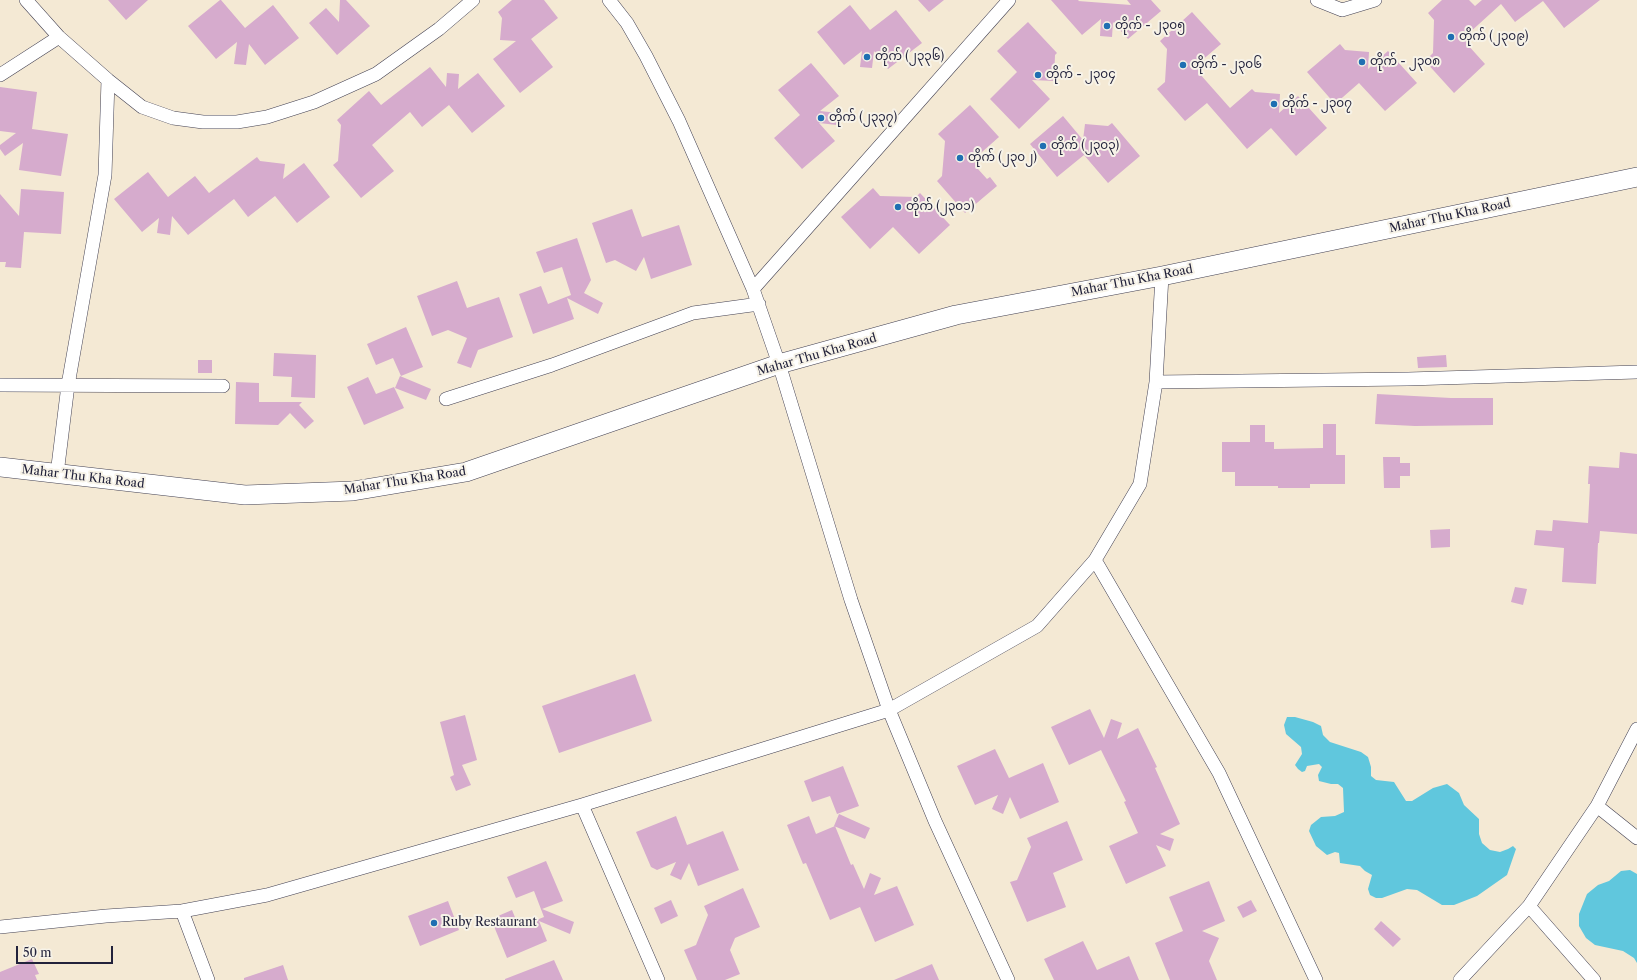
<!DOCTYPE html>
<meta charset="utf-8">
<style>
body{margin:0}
#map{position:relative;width:1637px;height:980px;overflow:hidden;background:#f4e9d4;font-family:"Libre Caslon Text",serif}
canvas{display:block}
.scale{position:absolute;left:16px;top:946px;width:97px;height:18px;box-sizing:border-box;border:2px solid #22223b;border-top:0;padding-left:5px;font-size:12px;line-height:14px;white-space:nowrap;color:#22223b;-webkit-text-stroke:3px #f7f3e8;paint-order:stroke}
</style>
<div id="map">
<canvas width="1637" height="980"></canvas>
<div class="scale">50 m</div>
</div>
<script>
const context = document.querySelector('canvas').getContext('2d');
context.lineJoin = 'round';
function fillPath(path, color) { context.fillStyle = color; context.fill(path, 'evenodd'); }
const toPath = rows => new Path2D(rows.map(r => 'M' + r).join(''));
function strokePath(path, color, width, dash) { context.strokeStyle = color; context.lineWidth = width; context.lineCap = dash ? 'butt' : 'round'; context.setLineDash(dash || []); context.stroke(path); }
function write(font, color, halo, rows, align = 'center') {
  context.font = font + ' "Libre Caslon Text","Noto Sans Myanmar",serif'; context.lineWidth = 4; context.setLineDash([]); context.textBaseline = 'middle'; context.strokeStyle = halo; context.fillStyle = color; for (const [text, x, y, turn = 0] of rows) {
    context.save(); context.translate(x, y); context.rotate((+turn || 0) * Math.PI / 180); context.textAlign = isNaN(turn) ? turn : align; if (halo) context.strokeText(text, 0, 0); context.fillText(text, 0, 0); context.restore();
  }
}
const water = toPath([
 [1287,717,1295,717,1313,722,1321,726,1323,735,1330,742,1361,752,1368,757,1371,767,1371,776,1376,780,1394,782,1406,801,1412,801,1433,788,1447,784,1459,793,1464,805,1479,819,1479,834,1482,843,1490,850,1500,852,1508,849,1513,846,1516,849,1507,875,1477,896,1454,905,1442,905,1417,890,1407,889,1382,898,1376,898,1370,895,1368,889,1372,875,1365,871,1360,866,1340,863,1339,853,1335,852,1327,855,1316,846,1309,831,1311,825,1321,817,1335,816,1344,812,1343,788,1338,784,1331,784,1319,781,1318,775,1322,767,1319,764,1307,766,1305,771,1302,772,1298,769,1295,765,1302,754,1301,747,1286,734,1284,725],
 [1630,870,1637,874,1637,963,1634,958,1623,951,1595,945,1586,938,1579,926,1579,914,1587,894,1598,885,1609,881,1621,871]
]);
const building = toPath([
 [108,0,148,0,126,20],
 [220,0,221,0,245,28,273,5,299,38,265,65,249,44,246,65,234,64,237,42,216,59,188,26],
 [340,0,346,0,370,26,337,55,309,23,326,8,339,22],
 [512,0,544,0,558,18,531,39,553,67,520,93,493,59,516,41,500,40,502,18,498,12],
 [918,0,944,0,929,12],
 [1051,0,1079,0,1078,1,1131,5,1127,0,1151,0,1161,11,1128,39,1113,22,1112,37,1100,36,1101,19,1082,35],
 [1442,0,1469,0,1475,6,1482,0,1600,0,1564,28,1543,1,1515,22,1501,4,1468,34,1467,44,1485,64,1454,93,1425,61,1433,53,1434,20,1428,13],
 [850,5,870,30,896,10,922,43,888,69,874,51,872,68,860,67,862,51,844,65,817,32],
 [1192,12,1221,44,1200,62,1199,73,1230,108,1252,89,1255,92,1280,94,1279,113,1298,96,1327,128,1296,156,1271,128,1247,149,1207,103,1185,121,1157,89,1165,82,1167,49,1160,41],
 [1028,22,1057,53,1055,55,1054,81,1032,80,1050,99,1019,129,990,99,1017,72,997,51],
 [1340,44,1345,50,1369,52,1368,69,1388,51,1417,83,1385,111,1359,83,1335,104,1307,72],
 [811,63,839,96,820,111,838,113,837,125,819,123,835,141,802,169,774,138,800,115,778,90],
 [430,67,446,87,447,73,459,74,458,89,478,73,505,106,472,133,449,105,422,127,410,112,372,145,394,171,361,198,333,165,338,161,341,125,337,120,369,91,381,105],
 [0,87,37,92,32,129,68,134,61,176,19,170,23,143,5,156,0,149,0,145,16,133,0,131],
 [970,105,999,137,974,159,979,164,978,169,987,179,990,177,997,186,965,213,937,181,942,176,945,141,938,134],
 [1063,116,1083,140,1085,124,1108,126,1112,123,1140,156,1108,183,1084,155,1057,177,1030,144],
 [257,157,260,161,285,164,283,179,304,163,330,197,297,223,275,196,248,217,234,199,188,235,172,216,170,235,157,233,159,218,142,232,114,199,148,172,168,197,195,176,209,193],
 [873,188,880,196,916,197,920,193,950,225,919,254,893,227,870,249,841,217],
 [21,189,64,192,61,234,24,232,21,268,5,267,6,262,0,262,0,194,19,216],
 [632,209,642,237,679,225,692,265,651,279,644,257,636,271,615,260,606,263,592,223],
 [577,238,591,280,584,293,603,303,598,314,567,298,574,319,533,334,519,294,541,286,548,304,571,295,562,267,544,273,536,252],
 [457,281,467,308,499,297,513,337,478,350,471,368,457,363,467,338,448,330,432,336,417,296],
 [406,327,423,367,401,376,393,358,376,365,367,344],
 [274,353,316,355,315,398,291,397,292,377,273,376],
 [1446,355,1447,367,1418,368,1417,357],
 [198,360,212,360,212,373,198,373],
 [400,376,431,389,426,400,395,388],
 [368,377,376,394,394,387,404,408,364,425,347,387],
 [236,382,259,383,259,402,302,402,299,405,314,421,305,429,290,413,278,425,235,424],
 [1377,394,1451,398,1493,398,1493,425,1415,426,1375,424],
 [1323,424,1336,424,1336,455,1345,455,1345,484,1310,484,1310,488,1278,488,1278,486,1235,486,1235,472,1222,472,1222,442,1250,442,1250,425,1265,425,1265,442,1274,442,1274,449,1323,448],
 [1620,452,1637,454,1637,534,1600,531,1599,543,1598,543,1596,584,1562,582,1564,548,1534,545,1536,530,1552,531,1553,520,1588,523,1590,484,1588,484,1589,466,1619,468],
 [1383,457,1400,457,1400,463,1410,463,1410,476,1400,476,1400,488,1384,488],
 [1450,529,1450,547,1431,548,1430,530],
 [1515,587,1527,589,1523,605,1511,602],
 [635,674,652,721,559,753,542,706],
 [1090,709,1104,738,1111,719,1122,723,1117,739,1138,728,1157,767,1155,768,1180,824,1160,834,1174,839,1170,851,1156,845,1166,866,1126,884,1109,846,1138,833,1124,802,1126,801,1101,750,1069,765,1051,727],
 [465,715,477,760,462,765,471,785,456,791,450,777,454,775,440,722],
 [995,749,1009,778,1043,763,1059,802,1020,819,1010,797,1003,814,992,809,998,795,975,805,957,766],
 [843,766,859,806,837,814,830,796,812,802,804,781],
 [839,814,870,828,865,839,834,826],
 [676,816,687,845,723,831,739,870,698,886,689,863,681,880,670,875,676,862,657,870,651,867,636,832],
 [809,816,816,834,835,826,851,865,853,864,864,889,870,873,881,878,874,895,897,886,914,925,875,942,860,907,830,920,806,863,803,864,787,825],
 [1067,821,1083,860,1053,873,1066,907,1027,922,1010,882,1017,880,1031,847,1027,838],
 [546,861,563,901,542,909,574,922,570,934,539,921,547,941,507,958,491,919,512,910,519,927,544,917,534,891,516,898,507,877],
 [1209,881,1225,921,1202,931,1219,938,1209,961,1217,980,1170,980,1155,943,1183,931,1169,897],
 [743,888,760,927,735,938,730,950,740,974,725,980,697,980,684,950,696,945,708,915,704,906],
 [671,900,678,916,661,924,654,908],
 [1251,900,1257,911,1243,918,1237,907],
 [448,901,459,930,420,946,408,916],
 [1381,921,1401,939,1393,947,1374,929],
 [1083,941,1097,970,1129,956,1139,980,1054,980,1044,959],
 [32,959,39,974,35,975,37,980,0,980,0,972],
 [554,960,563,980,505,980,505,979],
 [932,964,939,980,894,980],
 [283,965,288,980,244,980,244,978]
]);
const street = toPath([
 [26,0,59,37,108,80,142,107,173,118,203,122,237,122,267,117,314,102,376,74,439,29,473,0],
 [609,0,627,23,646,56,679,121,753,289,779,364,851,600,889,710,935,821,1008,980],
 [1317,0,1342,10,1375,0],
 [0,75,59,37],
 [753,289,1009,0],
 [1156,382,1408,379,1637,372],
 [0,385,223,386],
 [446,399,552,365,693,313,759,304],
 [57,474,68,385,105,175,108,80],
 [1095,560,1219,773,1316,980],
 [582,805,658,980],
 [1597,806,1637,838],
 [1529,906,1594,980],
 [182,911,208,980],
 [0,927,106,916,182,911,267,895,582,805,889,710,1037,626,1095,560,1140,484,1156,382,1162,276],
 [1460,980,1529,906,1597,806,1637,729]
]);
const secondary = toPath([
 [0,467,245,495,353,491,466,472,779,364,956,315,1162,276,1637,177]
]);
const markers = [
 [1107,26,4,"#1f6fb2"],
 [1451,37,4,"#1f6fb2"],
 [867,57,4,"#1f6fb2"],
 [1362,62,4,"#1f6fb2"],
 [1183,65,4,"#1f6fb2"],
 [1038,75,4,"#1f6fb2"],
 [1274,104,4,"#1f6fb2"],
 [821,118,4,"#1f6fb2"],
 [1043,146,4,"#1f6fb2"],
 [960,158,4,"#1f6fb2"],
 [898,207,4,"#1f6fb2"],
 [434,923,4,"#1f6fb2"]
];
const poiNames = [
 ["တိုက် - ၂၃၀၅",1115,26],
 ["တိုက် (၂၃၀၉)",1459,37],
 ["တိုက် (၂၃၃၆)",875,57],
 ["တိုက် - ၂၃၀၈",1370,62],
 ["တိုက် - ၂၃၀၆",1191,65],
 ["တိုက် - ၂၃၀၄",1046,75],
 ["တိုက် - ၂၃၀၇",1282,104],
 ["တိုက် (၂၃၃၇)",829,118],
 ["တိုက် (၂၃၀၃)",1051,146],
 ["တိုက် (၂၃၀၂)",968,158],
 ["တိုက် (၂၃၀၁)",906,207],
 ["Ruby Restaurant",442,923]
];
const streetNames = [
 ["Mahar Thu Kha Road",1450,216,-12],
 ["Mahar Thu Kha Road",1132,281,-11],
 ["Mahar Thu Kha Road",817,355,-16],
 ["Mahar Thu Kha Road",83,477,7],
 ["Mahar Thu Kha Road",405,481,-9]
];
fillPath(water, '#60c7dd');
fillPath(building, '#d6abcd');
strokePath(street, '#424052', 14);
strokePath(secondary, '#424052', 20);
strokePath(street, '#fff', 13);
strokePath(secondary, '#fff', 19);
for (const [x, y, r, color] of markers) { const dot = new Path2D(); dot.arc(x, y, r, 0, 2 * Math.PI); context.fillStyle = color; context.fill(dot); strokePath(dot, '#f7f3e8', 1.5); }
write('12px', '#22223b', '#f7f3e8', poiNames, 'left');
write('12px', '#22223b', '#f7f3e8', streetNames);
</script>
